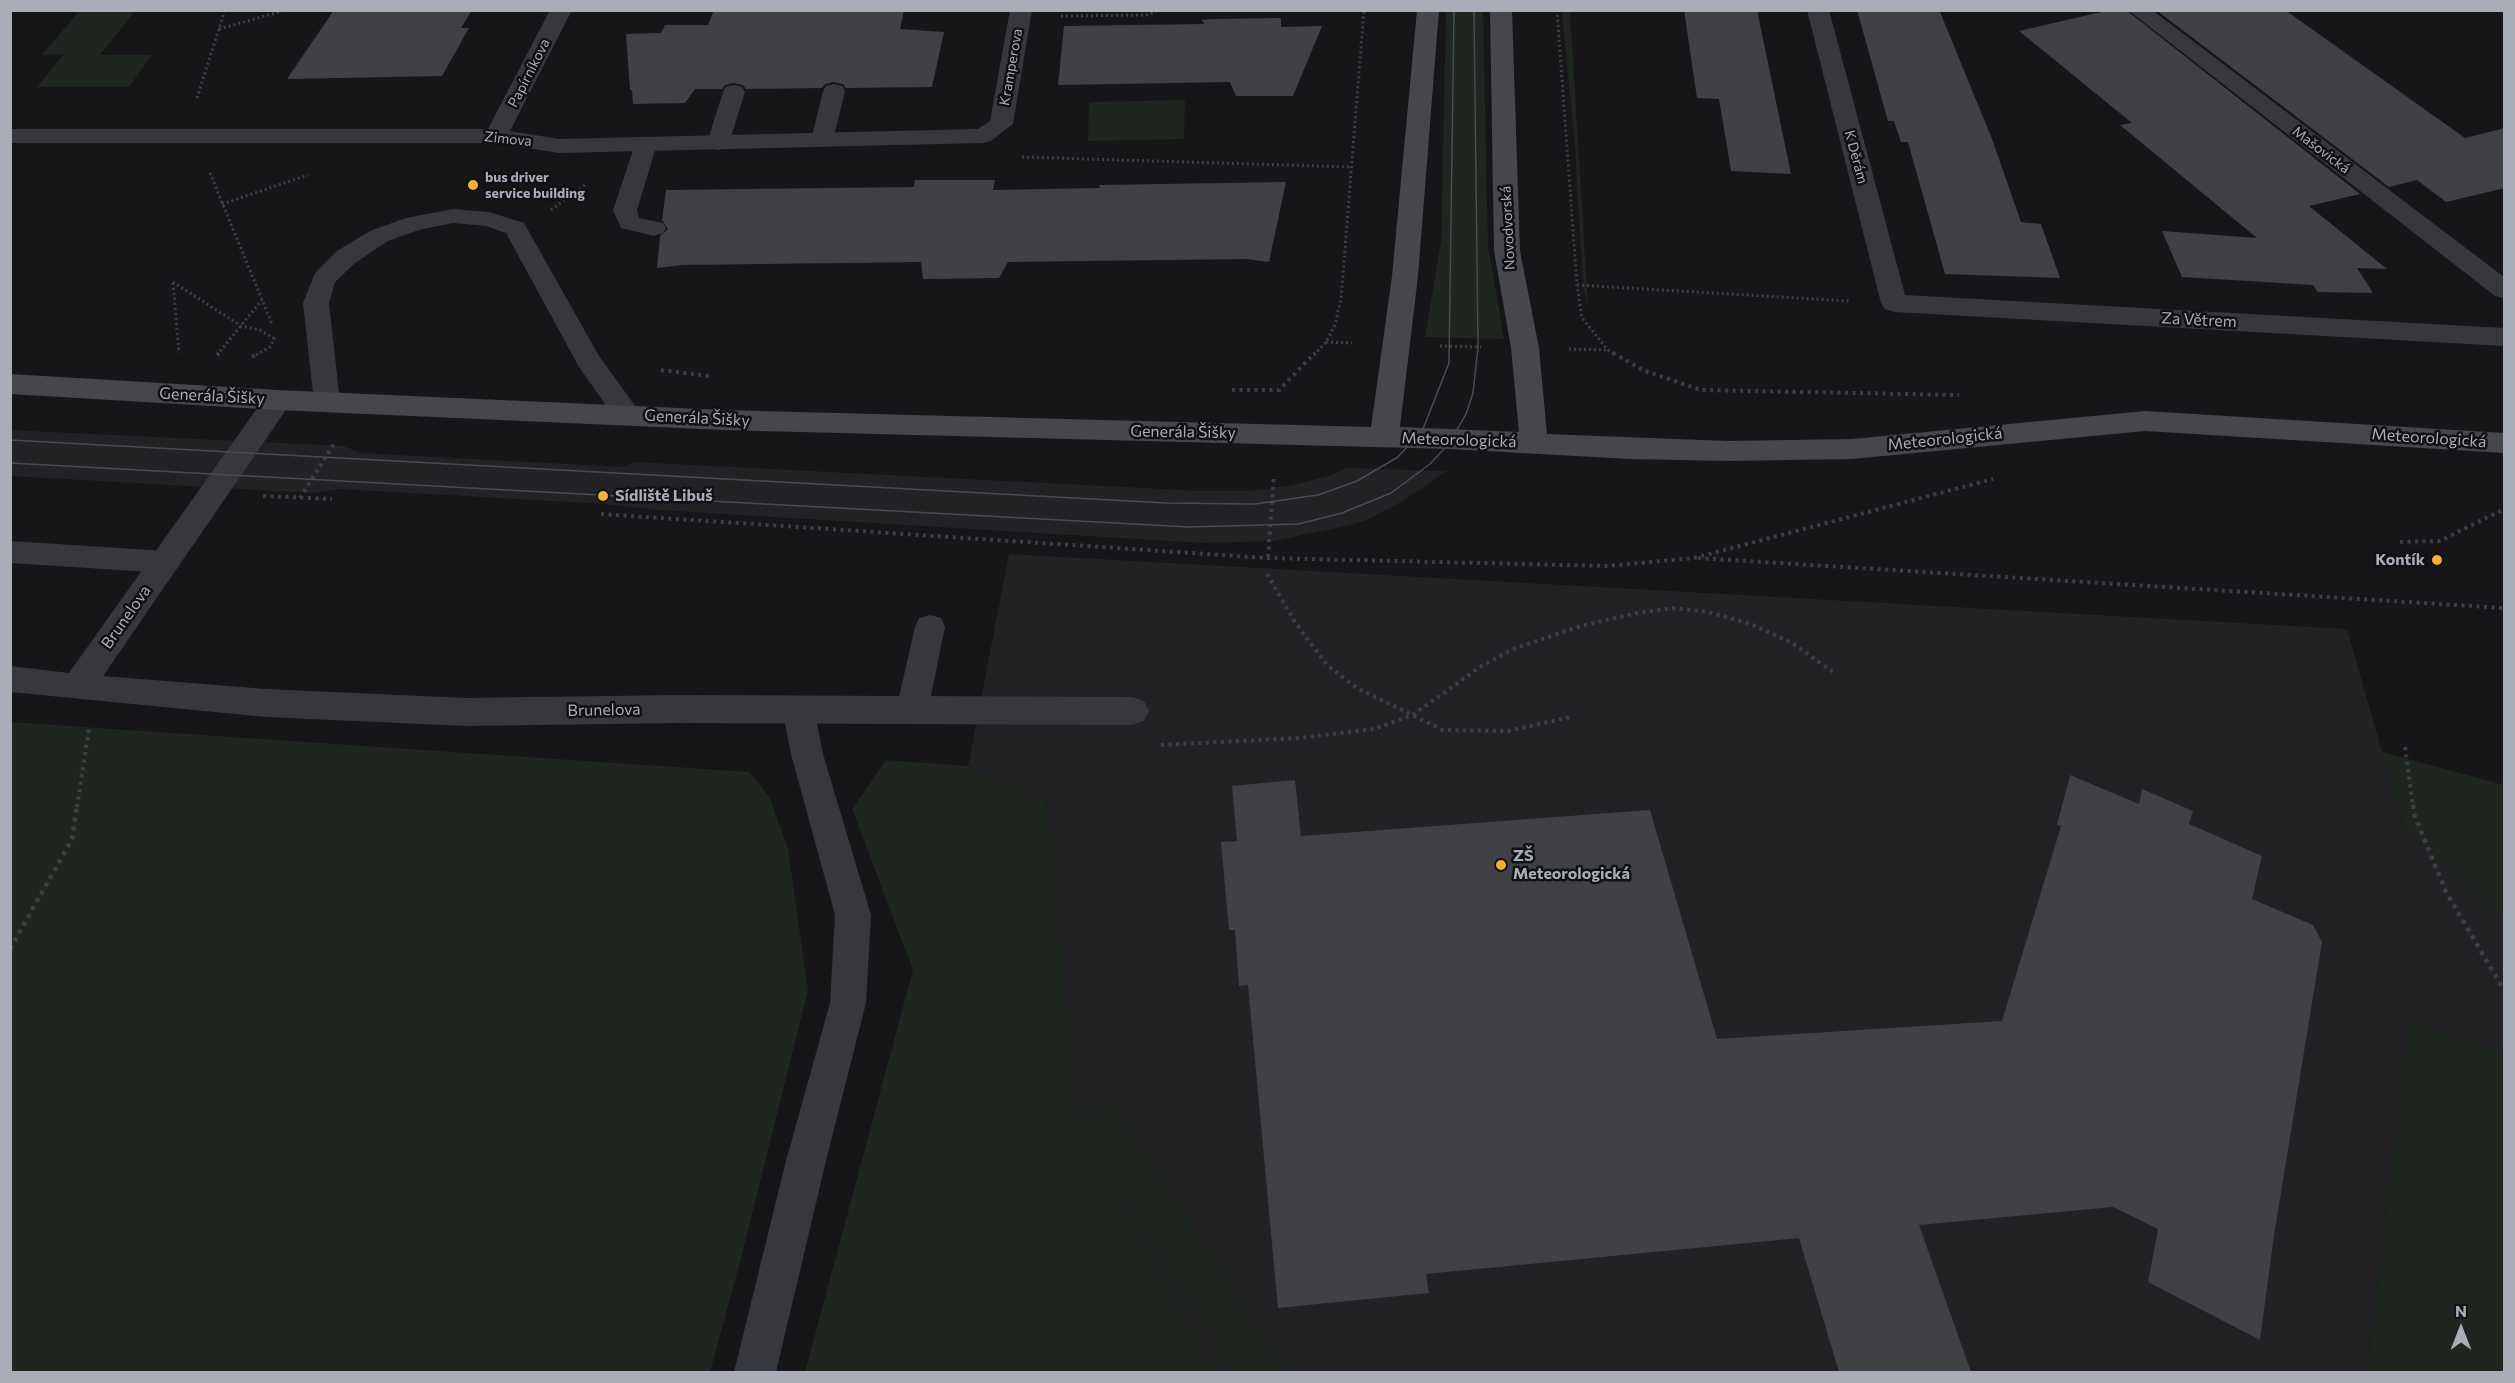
<!DOCTYPE html>
<meta charset="utf-8">
<style>
body{margin:0}
#map{position:relative;width:2515px;height:1383px;overflow:hidden;background:#161618;font-family:Commissioner,sans-serif}
canvas{display:block}
.frame{position:absolute;inset:0;border:12px solid #a8adb8;pointer-events:none}
.north{position:absolute;left:2431px;top:1299px;width:60px;height:60px;-webkit-text-stroke:4px #111113;paint-order:stroke;rotate:0deg;font-size:16px;font-weight:700;line-height:24px;text-align:center;color:#a8adb8}
.north::after{content:'';display:block;margin:auto;width:21px;height:27px;background:#a8adb8;clip-path:polygon(50% 0,100% 100%,50% 72%,0 100%)}
</style>
<div id="map">
<canvas width="2515" height="1383"></canvas>
<div class="frame"></div>
<div class="north">N</div>
</div>
<script>
const context = document.querySelector('canvas').getContext('2d');
context.lineJoin = 'round';
function fillPath(path, color) { context.fillStyle = color; context.fill(path, 'evenodd'); }
const toPath = rows => new Path2D(rows.map(r => 'M' + r).join(''));
function strokePath(path, color, width, dash) { context.strokeStyle = color; context.lineWidth = width; context.lineCap = dash ? 'butt' : 'round'; context.setLineDash(dash || []); context.stroke(path); }
function write(font, color, halo, rows, align = 'center') {
  context.font = font + ' Commissioner,sans-serif'; context.lineWidth = 5; context.setLineDash([]); context.textBaseline = 'middle'; context.strokeStyle = halo; context.fillStyle = color; for (const [text, x, y, turn = 0] of rows) {
    context.save(); context.translate(x, y); context.rotate((+turn || 0) * Math.PI / 180); context.textAlign = isNaN(turn) ? turn : align; if (halo) context.strokeText(text, 0, 0); context.fillText(text, 0, 0); context.restore();
  }
}
const built = toPath([
 [10,430,344,446,360,453,624,467,634,462,1202,491,1249,491,1289,486,1332,475,1346,468,1447,471,1403,501,1367,520,1350,525,1274,541,1203,543,658,510,604,504,339,489,314,493,11,476],
 [1009,554,2347,629,2404,828,2504,919,2504,1055,2410,1020,2366,1372,1216,1372,1077,1125,1047,802,968,766]
]);
const green = toPath([
 [80,10,135,11,100,55,152,55,129,87,37,87,64,54,42,55],
 [1446,11,1483,11,1488,246,1504,339,1425,337,1441,242],
 [1562,11,1570,11,1588,309,1583,285,1575,147],
 [1185,100,1184,139,1088,141,1089,102],
 [10,722,749,772,769,796,788,849,808,990,740,1262,710,1372,11,1372],
 [2382,752,2504,785,2504,919,2404,828],
 [886,760,968,766,1047,802,1077,1121,1111,1099,1286,1372,1233,1372,1078,1123,1216,1372,805,1372,913,970,852,809],
 [2410,1019,2504,1055,2504,1372,2366,1372]
]);
const building = toPath([
 [334,10,472,10,461,28,469,28,442,76,287,79],
 [714,10,904,10,900,29,944,32,932,87,846,88,843,84,833,82,825,84,822,88,746,89,743,85,733,83,725,85,722,89,695,89,685,103,633,104,632,90,630,90,626,34,661,33,665,25,708,25],
 [1684,10,1757,10,1791,174,1731,171,1719,99,1697,98],
 [1857,10,1940,12,1992,139,2021,222,2041,224,2060,278,1945,274,1908,142,1901,142,1894,121,1888,121],
 [2110,10,2126,10,2360,194,2309,206,2387,269,2357,268,2373,293,2318,292,2313,285,2182,277,2162,231,2257,238,2120,125,2132,123,2019,31],
 [2156,10,2285,10,2465,138,2505,128,2505,188,2446,202,2417,180,2389,187],
 [1281,18,1281,27,1322,26,1293,96,1236,96,1230,82,1058,85,1064,26,1204,24,1202,20,1211,19],
 [915,180,995,180,993,190,1100,188,1099,185,1286,182,1269,262,1247,259,1008,262,999,278,923,279,921,262,683,265,657,268,660,236,668,229,662,220,666,190,914,187],
 [2070,775,2139,804,2142,789,2193,811,2189,824,2262,856,2252,899,2313,925,2322,942,2274,1235,2260,1340,2148,1282,2158,1229,2113,1207,1919,1225,1971,1372,1839,1372,1799,1238,1426,1274,1429,1293,1278,1308,1248,985,1239,986,1235,930,1229,930,1221,842,1237,841,1232,786,1295,780,1301,836,1650,810,1717,1039,2002,1021,2061,826,2057,825]
]);
const pathFar2 = toPath([
 [1557,10,1577,285,1582,318,1608,350,1616,355],
 [1061,16,1149,15,1158,10],
 [219,29,286,10],
 [197,98,225,10],
 [1022,157,1351,167],
 [210,173,272,324],
 [222,204,308,175],
 [551,210,586,184],
 [173,282,241,326,260,330,275,339],
 [173,283,179,353],
 [1577,285,1849,301],
 [1326,342,1352,343],
 [1440,346,1481,347],
 [1569,349,1607,350],
 [217,355,262,300],
 [256,355,270,347,275,338],
 [1314,355,1326,342,1335,325,1341,299,1364,10]
]);
const pathFar1 = toPath([
 [1613,353,1645,371,1701,390,1959,395],
 [217,355,219,353],
 [252,357,259,353],
 [661,370,709,376],
 [1232,390,1279,390,1315,353],
 [263,496,332,499],
 [300,498,335,442],
 [601,514,1268,558,1607,566,1694,558,1993,479],
 [2400,542,2440,541,2504,509],
 [1268,557,1274,475],
 [1698,558,2504,608],
 [1267,574,1295,622,1327,665,1357,688,1443,730,1508,731,1571,717],
 [1161,745,1299,738,1374,729,1413,715,1480,667,1513,649,1581,626,1637,613,1674,608,1708,612,1751,624,1792,643,1836,674],
 [2405,747,2413,807],
 [77,807,89,729]
]);
const path = toPath([
 [2413,805,2414,814,2446,892,2504,990],
 [10,949,72,839,77,805]
]);
const service = toPath([
 [834,84,842,86,845,91,833,140,830,145,822,147,814,145,811,140,823,91,826,86,834,84],
 [734,85,742,87,745,92,729,143,726,148,718,150,710,148,707,143,723,92,726,87,734,85],
 [646,137,654,139,657,144,637,210,639,218,663,223,666,228,663,233,654,236,621,228,613,210,635,144,638,139,646,137],
 [453,209,489,212,524,223,599,356,641,414,637,421,627,424,617,421,579,367,506,233,486,226,453,223,419,230,388,241,355,263,335,282,329,303,340,402,336,409,327,411,318,409,314,402,303,303,315,273,337,251,370,231,406,218,453,209],
 [10,541,166,551,176,554,181,562,176,570,166,573,10,563,10,541],
 [930,615,941,618,945,627,928,710,923,719,912,723,901,719,896,710,915,627,919,618,930,615],
 [798,696,809,700,814,709,823,754,871,915,866,1003,826,1161,776,1372,734,1372,786,1161,830,1003,835,915,791,754,782,709,787,700,798,696]
]);
const minor = toPath([
 [550,10,572,10,510,131,559,139,978,129,990,121,1010,10,1032,10,1013,124,991,141,983,143,559,153,496,143,10,143,10,129,488,129,550,10],
 [1807,10,1829,10,1905,295,2504,328,2504,346,1894,312,1885,309,1881,303,1807,10],
 [2128,10,2152,10,2504,277,2504,298,2495,296,2128,10],
 [278,390,288,393,292,400,288,407,103,676,266,689,466,698,679,695,1132,697,1144,701,1149,711,1144,721,1132,725,679,723,466,726,266,717,10,692,10,666,69,673,268,393,278,390]
]);
const secondary = toPath([
 [1417,10,1439,10,1418,276,1400,427,1519,432,1511,348,1494,251,1490,10,1512,10,1520,251,1539,348,1547,434,1728,441,1852,439,2145,411,2504,433,2504,453,2145,431,1852,459,1728,461,1629,459,1451,449,723,430,278,410,10,394,10,374,278,390,723,410,1371,427,1392,276,1417,10]
]);
const tram = toPath([
 [10,440,1166,503,1255,504,1318,495,1357,481,1398,457,1423,429,1449,363,1454,10],
 [10,463,1189,527,1298,524,1342,513,1391,493,1430,464,1444,449,1458,428,1466,414,1473,393,1478,347,1474,10]
]);
const markers = [
 [473,185,6,"#f2b134"],
 [603,496,6,"#f2b134"],
 [2437,560,6,"#f2b134"],
 [1501,865,6,"#f2b134"]
];
const farStreetnames = [
 ["Kramperova",1011,67,-80],
 ["Papírníkova",529,73,-63],
 ["Zimova",508,139,6],
 ["Mašovická",2321,150,37],
 ["K Děrám",1856,157,75],
 ["Novodvorská",1508,228,-93]
];
const farPoinames = [
 ["bus driver",485,177],
 ["service building",485,193]
];
const streetNames = [
 ["Za Větrem",2199,320,3],
 ["Generála Šišky",212,396,3],
 ["Generála Šišky",697,418,3],
 ["Generála Šišky",1183,432,1],
 ["Meteorologická",2429,438,4],
 ["Meteorologická",1945,439,-6],
 ["Meteorologická",1459,440,2],
 ["Brunelova",126,617,-55],
 ["Brunelova",604,710,-1]
];
const poiNames = [
 ["Sídliště Libuš",615,496],
 ["Kontík",2425,560,"right"],
 ["ZŠ",1513,856],
 ["Meteorologická",1513,874]
];
fillPath(built, '#222225');
fillPath(green, '#1e261f');
fillPath(building, '#404145');
strokePath(pathFar2, '#3d3f44', 3, [2, 3]);
strokePath(pathFar1, '#3d3f44', 4, [3, 4.5]);
strokePath(path, '#3d3f44', 4.5, [4, 5]);
fillPath(service, '#37383d');
fillPath(minor, '#37383d');
fillPath(secondary, '#45474d');
strokePath(tram, '#4a4c52', 1.5);
for (const [x, y, r, color] of markers) { const dot = new Path2D(); dot.arc(x, y, r, 0, 2 * Math.PI); context.fillStyle = color; context.fill(dot); strokePath(dot, '#111113', 2); }
write('14px', '#a8adb8', '#111113', farStreetnames);
write('bold 14px', '#a8adb8', '#111113', farPoinames, 'left');
write('16px', '#a8adb8', '#111113', streetNames);
write('bold 16px', '#a8adb8', '#111113', poiNames, 'left');
</script>
